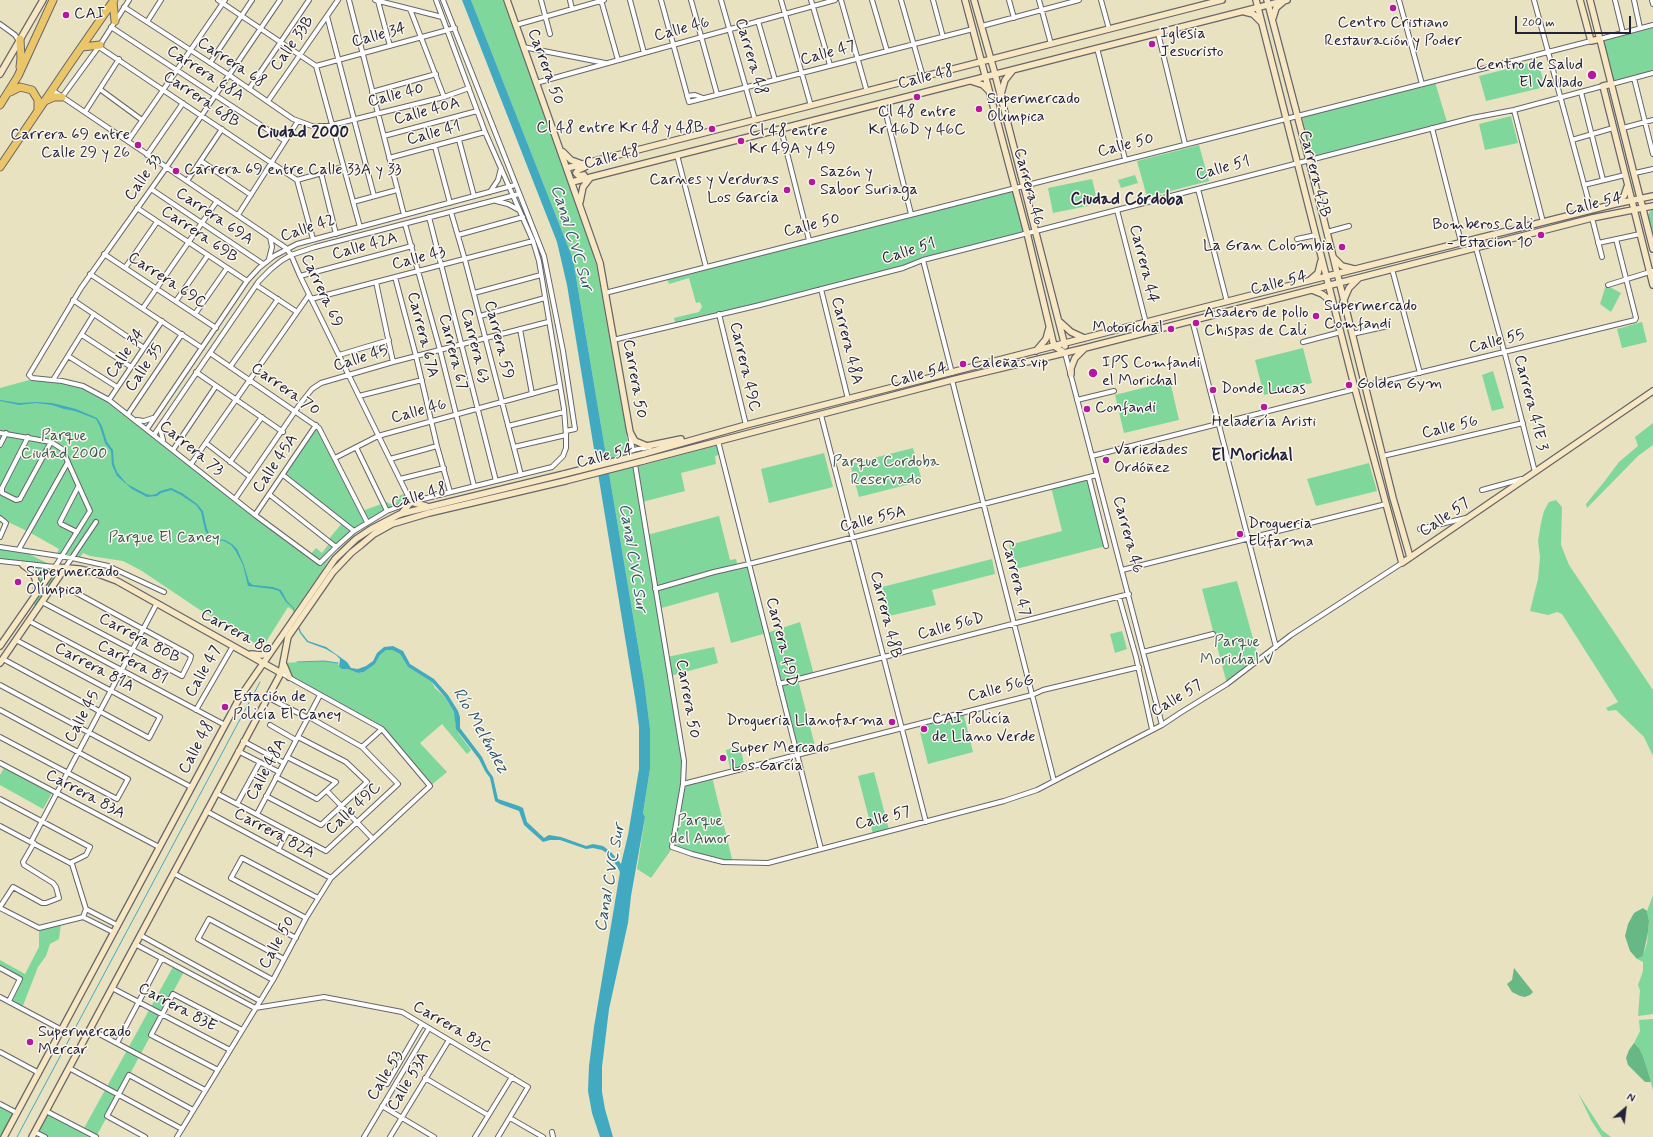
<!DOCTYPE html>
<meta charset="utf-8">
<style>
body{margin:0}
#map{position:relative;width:1653px;height:1137px;overflow:hidden;background:#e8e2c0;font-family:Mynerve,sans-serif}
canvas{display:block}
.north{position:absolute;left:1605px;top:1089px;width:40px;height:40px;-webkit-text-stroke:3px #fbf7ec;paint-order:stroke;rotate:28deg;font-size:11px;font-weight:700;line-height:16px;text-align:center;color:#22223b}
.north::after{content:'';display:block;margin:auto;width:14px;height:18px;background:#22223b;clip-path:polygon(50% 0,100% 100%,50% 72%,0 100%)}
.scale{position:absolute;left:1515px;top:16px;width:116px;height:18px;box-sizing:border-box;border:2px solid #22223b;border-top:0;padding-left:5px;font-size:12px;line-height:14px;white-space:nowrap;color:#22223b;-webkit-text-stroke:3px #fbf7ec;paint-order:stroke}
</style>
<div id="map">
<canvas width="1653" height="1137"></canvas>
<div class="north">N</div>
<div class="scale">200 m</div>
</div>
<script>
const context = document.querySelector('canvas').getContext('2d');
context.lineJoin = 'round';
function fillPath(path, color) { context.fillStyle = color; context.fill(path, 'evenodd'); }
const toPath = rows => new Path2D(rows.map(r => 'M' + r).join(''));
function strokePath(path, color, width, dash) { context.strokeStyle = color; context.lineWidth = width; context.lineCap = dash ? 'butt' : 'round'; context.setLineDash(dash || []); context.stroke(path); }
function write(font, color, halo, rows, align = 'center') {
  context.font = font + ' Mynerve,sans-serif'; context.lineWidth = 3; context.setLineDash([]); context.textBaseline = 'middle'; context.strokeStyle = halo; context.fillStyle = color; for (const [text, x, y, turn = 0] of rows) {
    context.save(); context.translate(x, y); context.rotate((+turn || 0) * Math.PI / 180); context.textAlign = isNaN(turn) ? turn : align; if (halo) context.strokeText(text, 0, 0); context.fillText(text, 0, 0); context.restore();
  }
}
const green = toPath([
 [471,0,503,0,589,241,596,264,629,448,636,467,719,445,722,454,715,456,716,464,681,473,685,491,642,502,647,535,719,516,730,560,736,559,738,567,749,564,767,633,800,622,814,675,798,680,816,750,797,755,767,633,731,643,718,592,658,609,667,657,714,647,718,663,670,676,681,744,683,784,712,777,733,863,673,847,651,878,637,869,645,817,643,813,650,769,650,729,644,681,573,259],
 [1653,25,1653,73,1612,84,1600,39],
 [1538,61,1545,87,1486,101,1479,76],
 [1435,82,1447,122,1312,157,1302,116],
 [1511,116,1518,143,1485,150,1479,124],
 [1199,145,1209,181,1147,197,1137,161],
 [1135,175,1138,183,1121,188,1118,180],
 [1092,179,1098,204,1053,213,1048,188],
 [1012,188,1024,234,923,260,903,268,676,325,674,318,699,312,702,307,700,302,696,303,689,278,669,284,666,277],
 [1653,208,1653,249,1647,216],
 [1608,286,1621,293,1611,312,1600,304,1605,288],
 [1642,322,1647,342,1622,348,1617,329],
 [1303,348,1312,383,1264,395,1255,360],
 [1493,371,1504,408,1492,411,1482,375],
 [33,379,53,380,95,391,309,556,316,548,322,553,330,542,328,540,343,522,283,475,316,425,362,511,387,502,390,504,397,502,396,497,406,493,411,502,367,522,336,547,322,571,294,611,288,607,266,642,258,645,197,608,142,571,123,561,90,556,83,553,79,559,56,556,59,549,29,532,0,518,0,388],
 [1170,381,1179,420,1124,433,1115,395],
 [1653,423,1653,445,1638,456,1587,508,1586,504,1604,482,1619,462,1638,446,1635,437],
 [913,448,922,481,859,497,850,464],
 [824,453,833,487,769,503,761,469],
 [1369,463,1377,491,1316,506,1307,479],
 [1089,478,1106,546,1016,569,1009,545,1062,531,1051,487],
 [1556,500,1562,507,1561,545,1569,565,1653,690,1653,756,1644,737,1616,710,1608,711,1606,708,1618,702,1562,614,1557,612,1548,615,1530,611,1538,579,1540,557,1538,541,1541,523,1544,511,1549,502],
 [0,547,19,549,55,567,65,568,38,607,31,603,37,586,23,565,0,561],
 [992,559,995,574,932,590,936,605,889,616,882,587],
 [1237,581,1259,660,1227,684,1202,589],
 [1122,631,1127,649,1115,653,1110,634],
 [386,650,392,650,400,654,408,667,432,682,435,688,444,696,454,712,456,718,455,723,459,734,471,750,467,754,442,724,420,743,447,772,430,786,382,729,289,677,283,663,324,661,338,663,339,667,342,669,349,669,358,673,364,672,375,664,380,655],
 [963,712,973,752,928,764,918,724],
 [740,746,745,768,731,772,726,750],
 [5,766,53,791,43,809,0,785,0,775],
 [874,772,889,830,873,834,858,776],
 [1653,895,1653,1014,1638,1016,1640,990,1638,985,1643,971,1643,962,1637,959,1643,956,1647,943,1649,921,1647,911],
 [61,923,59,939,50,944,46,956,38,967,22,1008,9,1001,20,979,0,968,0,960,25,974,39,947,39,928],
 [174,965,185,970,173,992,173,994,96,1137,45,1137,35,1132,46,1111,83,1130],
 [1653,1019,1653,1090,1643,1056,1639,1048,1634,1043,1640,1031,1639,1020],
 [1578,1093,1602,1130,1611,1137,1602,1137,1591,1120],
 [0,1104,17,1113,4,1137,0,1135]
]);
const forest = toPath([
 [1643,908,1647,911,1649,921,1648,932,1643,956,1637,959,1630,951,1625,936,1628,924,1634,913],
 [1514,968,1533,992,1530,995,1525,997,1520,996,1512,992,1507,984,1512,980],
 [1634,1043,1639,1048,1643,1056,1651,1082,1645,1082,1628,1065,1626,1058,1629,1050]
]);
const water = toPath([
 [462,0,471,0,573,259,644,681,650,729,650,769,643,813,645,817,631,896,628,923,609,1009,602,1067,602,1092,605,1109,613,1137,600,1137,592,1113,588,1091,589,1066,594,1027,620,872,617,866,608,854,602,850,593,848,586,849,560,840,550,840,543,842,524,825,519,811,500,804,495,801,490,778,485,771,479,759,456,729,454,712,445,697,432,682,408,667,400,654,392,650,386,650,380,655,375,664,364,672,358,673,348,669,342,669,339,667,340,659,336,655,326,649,307,642,300,633,295,620,293,608,286,602,279,591,273,589,248,586,243,565,235,550,231,545,224,541,210,539,205,530,201,512,196,505,181,495,171,490,161,493,157,496,147,497,132,489,117,476,112,465,111,451,105,443,100,427,96,419,75,411,64,409,52,405,36,403,19,405,0,401,0,400,19,403,36,402,52,403,76,409,97,418,102,426,107,442,113,450,114,464,117,472,127,484,146,494,151,495,156,494,160,491,171,488,182,493,197,504,203,511,207,529,211,538,225,540,232,544,237,549,244,565,249,582,253,585,273,587,281,590,287,601,294,608,296,619,301,632,308,641,326,647,347,662,351,668,358,669,366,666,373,661,377,653,384,647,393,646,403,651,410,664,434,679,448,695,458,711,460,717,460,728,482,757,488,770,493,777,498,799,519,806,523,808,527,822,544,838,549,835,561,837,586,846,593,844,603,846,611,852,621,864,628,835,639,769,639,727,636,704,567,285,557,242]
]);
const stream = toPath([
 [297,662,324,661,338,663],
 [17,1137,260,682]
]);
const street = toPath([
 [218,0,316,66,360,227],
 [280,0,166,168,81,288,29,375,32,378,62,381,83,386,109,400,255,515,320,563,336,547,354,531,387,511,411,502,552,467,563,456,566,448,566,435,564,409,539,261,533,241,485,132,436,0],
 [349,0,404,215],
 [375,0,442,17],
 [443,0,544,256,563,351,575,429,566,431],
 [541,0,550,34],
 [570,0,572,9],
 [601,0,618,60],
 [630,0,644,53],
 [661,0,689,102,973,29],
 [691,0,717,94],
 [721,0,755,120],
 [781,0,811,106],
 [811,0,830,65],
 [841,0,867,92],
 [872,0,887,51],
 [901,0,923,77],
 [933,0,943,37],
 [1009,0,1014,18],
 [1039,0,1051,44],
 [1101,0,1109,29],
 [1399,0,1422,84],
 [1534,0,1591,210],
 [1615,0,1623,33],
 [1634,0,1640,28],
 [1652,0,1653,4],
 [378,1,390,46],
 [124,7,229,75,293,119,312,126,328,126,444,97,469,88],
 [410,9,444,97],
 [327,16,374,196],
 [758,21,775,80],
 [147,22,161,0],
 [0,24,15,35,19,41],
 [516,25,604,0],
 [982,26,1079,0],
 [111,27,285,141],
 [1158,33,1185,144],
 [1600,39,1653,25],
 [99,47,297,180,313,239],
 [523,47,605,63],
 [1097,48,1125,159],
 [210,63,252,0],
 [316,66,455,28],
 [1634,78,1653,154],
 [536,83,835,0],
 [1612,84,1653,73],
 [249,89,309,0],
 [52,90,286,248,291,255,300,276,411,502],
 [101,90,142,120],
 [372,92,436,74],
 [1581,92,1603,180],
 [687,96,695,95,703,98],
 [62,97,100,45,129,0],
 [268,101,338,0],
 [883,102,911,214],
 [1514,110,1543,222],
 [85,112,119,59],
 [1432,128,1461,242],
 [1623,128,1653,120],
 [781,129,809,240],
 [384,136,477,111],
 [459,140,474,196],
 [1572,140,1613,128],
 [128,141,225,0],
 [435,147,450,203],
 [147,155,183,103],
 [677,155,706,267],
 [389,158,485,132],
 [201,161,251,195],
 [321,173,336,234],
 [1635,173,1653,169],
 [297,180,343,167],
 [187,181,222,129],
 [1584,185,1625,175],
 [151,189,263,264],
 [1198,189,1227,302],
 [490,192,498,180,501,168],
 [496,201,508,204,519,210],
 [353,202,397,190],
 [137,208,247,281],
 [1117,210,1146,323],
 [451,212,465,260,521,475],
 [238,215,298,121],
 [429,217,496,481],
 [1592,218,1602,257],
 [405,224,440,350,474,486],
 [1327,232,1349,226],
 [458,235,523,217],
 [1297,239,1316,235],
 [1598,243,1640,234],
 [1476,248,1507,362,1535,472],
 [104,254,216,328],
 [269,259,272,247,270,237],
 [923,260,952,373],
 [125,268,157,222],
 [1392,269,1420,373],
 [90,274,202,348],
 [300,276,412,246],
 [395,277,416,356,437,446,450,492],
 [376,282,393,362],
 [256,285,297,312],
 [1608,285,1653,271],
 [821,289,848,399],
 [474,293,541,275],
 [605,293,1591,41],
 [311,299,533,241],
 [73,300,144,348],
 [176,301,208,255],
 [143,308,217,201],
 [195,314,227,268],
 [719,314,746,425],
 [480,316,545,298],
 [1192,320,1276,647],
 [520,329,532,394],
 [1352,334,1388,326],
 [82,335,131,367],
 [613,340,760,305,903,268,923,260,1005,239,1472,118,1514,110,1603,86],
 [1303,342,1341,332],
 [210,353,319,428,367,522],
 [1065,353,1162,725],
 [339,355,389,340],
 [68,356,117,387],
 [230,367,278,299],
 [196,372,283,432],
 [53,380,94,314],
 [952,380,1054,781],
 [1365,386,1635,320,1636,318,1616,239],
 [359,396,422,380],
 [109,400,162,321],
 [1077,400,1114,391],
 [128,414,182,334],
 [821,415,926,822],
 [137,420,144,421,153,418],
 [161,426,161,432,163,440],
 [508,426,564,412],
 [147,429,247,281,259,268,274,256,297,244,515,185],
 [0,433,51,442,62,449,90,511,55,567,0,561],
 [630,434,684,761,683,784,672,847,692,854,723,862,768,863,1004,801,1037,790,1162,725,1180,713,1227,684,1291,635,1402,563],
 [154,435,259,281,271,269,281,261,291,255,315,247,519,194],
 [28,437,2,488,2,493,16,500,20,499,51,442],
 [718,441,821,849],
 [206,443,250,477],
 [0,445,6,433],
 [356,447,387,511],
 [514,447,566,435],
 [173,450,216,386],
 [633,450,650,447],
 [1092,456,1355,389],
 [1383,456,1523,423],
 [335,458,378,436,560,386],
 [390,459,437,446],
 [230,462,262,417],
 [191,464,309,295],
 [283,475,354,531],
 [1089,478,1106,546],
 [400,479,444,468],
 [1482,490,1522,479],
 [270,495,336,547],
 [235,499,300,404,312,389,321,383,393,362,548,322],
 [255,515,316,425],
 [0,518,6,523,0,537],
 [1420,529,1466,518],
 [77,532,61,524,60,522,78,487],
 [0,547,72,558,108,566,164,592],
 [19,549,68,462],
 [65,568,96,522],
 [1122,570,1386,504],
 [655,589,714,572,749,564,1097,475],
 [1119,597,1136,657,1152,729],
 [42,602,182,676,190,660,191,656,187,653,73,591],
 [29,621,225,725],
 [1143,652,1213,634],
 [3,659,149,738,160,717,16,640],
 [779,684,1129,594],
 [0,685,191,787],
 [267,697,308,718],
 [0,710,128,779,117,799,0,737],
 [196,710,233,646],
 [270,725,296,740],
 [243,741,284,763],
 [362,747,382,729],
 [238,751,279,772],
 [0,763,159,847],
 [276,777,317,799,336,782,287,757],
 [683,784,1032,695,1043,690,1139,667],
 [327,791,373,839],
 [216,793,326,851,398,784,362,747,309,717],
 [266,796,321,825,367,782,346,762,298,737],
 [0,799,90,847,86,855,70,863],
 [237,804,260,762],
 [206,811,331,878],
 [257,814,320,695],
 [0,826,72,864,86,909,83,917,39,928,0,908],
 [31,842,157,603],
 [278,850,288,831],
 [173,873,296,938],
 [0,907,13,887,42,903,46,903,59,898,56,887,53,883,24,865,23,862,34,843],
 [86,909,117,925],
 [83,917,113,932],
 [306,918,231,878,242,858,318,898],
 [140,935,260,1001],
 [135,944,255,1008,324,997,402,1012,528,1087,498,1137],
 [0,968,20,979,9,1001],
 [273,980,198,939,209,919,284,959],
 [112,988,230,1050],
 [0,997,62,1030],
 [90,1029,205,1090],
 [117,1043,162,958],
 [0,1052,39,1073],
 [69,1068,182,1129],
 [218,1070,151,1035,173,994,242,1030],
 [425,1078,488,1115],
 [387,1084,422,1024],
 [0,1104,17,1113],
 [382,1106,434,1137],
 [46,1111,96,1137],
 [510,1118,543,1137],
 [35,1132,45,1137],
 [552,1132,553,1137],
 [145,1137,107,1116,129,1075,193,1110],
 [177,1137,273,980,306,918,331,878,430,786,382,729,281,673],
 [364,1137,429,1028],
 [390,1137,449,1040],
 [475,1137,512,1077]
]);
const secondary = toPath([
 [507,0,600,263,630,432,635,441,647,446,681,439],
 [965,0,1027,233,1054,346,1065,353],
 [974,0,995,74,1065,346],
 [1256,0,1355,389,1402,563,1653,391],
 [1267,0,1309,160,1393,498,1410,557],
 [1580,0,1591,41,1600,39],
 [1590,0,1653,249],
 [1245,12,1253,14,1261,22],
 [1273,18,1276,8,1283,2],
 [0,74,43,0],
 [971,81,983,85,989,91],
 [1612,84,1603,86,1653,285],
 [1001,94,1005,80,1013,70],
 [563,152,571,160,582,164],
 [567,168,1222,0],
 [584,175,579,176,576,173,578,170,585,167],
 [572,182,1287,0],
 [580,202,583,187,590,178],
 [1617,202,1624,196,1627,187],
 [1334,258,1342,266,1354,269],
 [1310,280,1318,273,1321,261],
 [1312,290,1322,294,1333,303],
 [1343,302,1349,288,1359,278],
 [1060,322,1071,332,1084,338],
 [1036,351,1046,339,1049,328],
 [1071,374,1071,368,1075,358,1084,349],
 [643,454,746,425,1248,296,1615,204,1653,196],
 [643,461,952,380,1085,348,1592,218,1653,206],
 [401,514,411,502,426,506],
 [23,565,30,570,35,578,37,586,36,593],
 [0,646,55,567,79,569,93,572,117,581,281,673],
 [251,654,262,655,271,651],
 [0,663,65,568],
 [284,665,289,677],
 [4,1137,240,697,335,559,356,539,371,529,400,514,564,474],
 [32,1137,281,673,288,637,333,572,351,553,361,545,374,534,392,524,429,513,565,481]
]);
const highway = toPath([
 [113,2,115,21],
 [82,47,100,45],
 [20,67,21,58,20,39],
 [10,92,20,87,32,90,38,100,38,110],
 [45,101,54,97,62,97],
 [0,105,18,76,53,0],
 [0,167,69,65,114,0]
]);
const secondaryBridge = toPath([
 [564,474,643,454],
 [565,481,643,461]
]);
const markers = [
 [1393,8,4,"#b5179e"],
 [66,15,4,"#b5179e"],
 [1152,44,4,"#b5179e"],
 [1592,75,5,"#b5179e"],
 [917,97,4,"#b5179e"],
 [979,109,4,"#b5179e"],
 [712,129,4,"#b5179e"],
 [741,141,4,"#b5179e"],
 [138,145,4,"#b5179e"],
 [176,171,4,"#b5179e"],
 [812,182,4,"#b5179e"],
 [787,190,4,"#b5179e"],
 [1541,235,4,"#b5179e"],
 [1342,247,4,"#b5179e"],
 [1316,316,4,"#b5179e"],
 [1196,323,4,"#b5179e"],
 [1171,329,4,"#b5179e"],
 [963,364,4,"#b5179e"],
 [1093,373,5,"#b5179e"],
 [1349,385,4,"#b5179e"],
 [1213,390,4,"#b5179e"],
 [1264,407,4,"#b5179e"],
 [1087,409,4,"#b5179e"],
 [1106,460,4,"#b5179e"],
 [1240,534,4,"#b5179e"],
 [18,582,4,"#b5179e"],
 [225,707,4,"#b5179e"],
 [892,722,4,"#b5179e"],
 [924,729,4,"#b5179e"],
 [723,758,4,"#b5179e"],
 [30,1042,4,"#b5179e"]
];
const poiNames = [
 ["CAI",74,15],
 ["Centro Cristiano",1393,24,"center"],
 ["Restauración y Poder",1393,42,"center"],
 ["Iglesia",1160,35],
 ["Jesucristo",1160,53],
 ["Centro de Salud",1583,66,"right"],
 ["El Vallado",1583,84,"right"],
 ["Supermercado",987,100],
 ["Olimpica",987,118],
 ["Cl 48 entre",917,113,"center"],
 ["Kr 46D y 46C",917,131,"center"],
 ["Cl 48 entre Kr 48 y 48B",704,129,"right"],
 ["Cl 48 entre",749,132],
 ["Kr 49A y 49",749,150],
 ["Carrera 69 entre",130,136,"right"],
 ["Calle 29 y 26",130,154,"right"],
 ["Carrera 69 entre Calle 33A y 33",184,171],
 ["Sazón y",820,173],
 ["Sabor Suriaga",820,191],
 ["Carnes y Verduras",779,181,"right"],
 ["Los García",779,199,"right"],
 ["Bomberos Cali",1533,226,"right"],
 ["- Estacion 10",1533,244,"right"],
 ["La Gran Colombia",1334,247,"right"],
 ["Supermercado",1324,307],
 ["Comfandi",1324,325],
 ["Asadero de pollo",1204,314],
 ["Chispas de Cali",1204,332],
 ["Motorichal",1163,329,"right"],
 ["Caleñas vip",971,364],
 ["IPS Comfandi",1102,364],
 ["el Morichal",1102,382],
 ["Golden Gym",1357,385],
 ["Donde Lucas",1221,390],
 ["Confandi",1095,409],
 ["Heladería Aristi",1264,423,"center"],
 ["Variedades",1114,451],
 ["Ordóñez",1114,469],
 ["Drogueria",1248,525],
 ["Elifarma",1248,543],
 ["Supermercado",26,573],
 ["Olímpica",26,591],
 ["Estación de",233,698],
 ["Policía El Caney",233,716],
 ["CAI Policía",932,720],
 ["de Llano Verde",932,738],
 ["Drogueria Llanofarma",884,722,"right"],
 ["Super Mercado",731,749],
 ["Los García",731,767],
 ["Supermercado",38,1033],
 ["Mercar",38,1051]
];
const streetNames = [
 ["Calle 46",682,30,-15],
 ["Calle 34",379,36,-15],
 ["Calle 33B",293,44,-55],
 ["Calle 47",828,54,-15],
 ["Carrera 48",750,57,74],
 ["Carrera 68",231,63,33],
 ["Carrera 50",545,67,70],
 ["Carrera 68A",205,74,33],
 ["Calle 48",926,78,-14],
 ["Calle 40",396,96,-14],
 ["Carrera 68B",201,100,34],
 ["Calle 40A",427,112,-15],
 ["Calle 41",434,134,-15],
 ["Calle 50",1126,146,-14],
 ["Calle 48",612,158,-14],
 ["Calle 51",1223,169,-15],
 ["Carrera 42B",1314,174,76],
 ["Calle 33",144,178,-55],
 ["Carrera 46",1028,187,75],
 ["Calle 54",1594,205,-13],
 ["Carrera 69A",214,217,34],
 ["Calle 50",812,226,-14],
 ["Calle 42",308,229,-18],
 ["Carrera 69B",199,235,34],
 ["Calle 42A",365,247,-15],
 ["Calle 51",909,252,-17],
 ["Calle 43",419,259,-14],
 ["Carrera 44",1143,264,76],
 ["Carrera 69C",167,281,33],
 ["Calle 54",1279,284,-14],
 ["Carrera 69",321,291,65],
 ["Carrera 67A",422,335,76],
 ["Carrera 59",498,340,76],
 ["Carrera 48A",846,341,76],
 ["Calle 55",1497,342,-14],
 ["Carrera 63",474,346,76],
 ["Carrera 67",452,352,76],
 ["Calle 34",126,354,-56],
 ["Calle 45",361,359,-17],
 ["Carrera 49C",744,367,77],
 ["Calle 35",145,368,-56],
 ["Calle 54",919,376,-15],
 ["Carrera 50",634,379,80],
 ["Carrera 70",285,390,35],
 ["Carrera 41E 3",1530,403,76],
 ["Calle 46",419,412,-15],
 ["Calle 56",1450,428,-13],
 ["Carrera 73",191,449,39],
 ["Calle 54",605,457,-14],
 ["Calle 45A",276,464,-56],
 ["Calle 48",419,497,-16],
 ["Calle 57",1445,518,-34],
 ["Calle 55A",873,520,-14],
 ["Carrera 46",1127,535,75],
 ["Carrera 47",1015,578,76],
 ["Carrera 48B",885,615,76],
 ["Calle 56D",951,627,-15],
 ["Carrera 80",236,633,29],
 ["Carrera 80B",139,639,28],
 ["Carrera 49D",781,642,76],
 ["Carrera 81",132,663,28],
 ["Carrera 81A",94,668,28],
 ["Calle 47",204,672,-60],
 ["Calle 56G",1001,689,-15],
 ["Carrera 50",687,699,80],
 ["Calle 57",1177,699,-31],
 ["Calle 45",83,717,-62],
 ["Calle 48",197,748,-62],
 ["Calle 48A",267,770,-62],
 ["Carrera 83A",85,795,28],
 ["Calle 49C",354,809,-43],
 ["Calle 57",883,819,-14],
 ["Carrera 82A",274,834,28],
 ["Calle 50",278,943,-61],
 ["Carrera 83E",177,1008,28],
 ["Carrera 83C",452,1028,30],
 ["Calle 53",386,1076,-59],
 ["Calle 53A",409,1082,-59]
];
const parkNames = [
 ["Parque",64,437],
 ["Ciudad 2000",64,455],
 ["Parque Cordoba",886,463],
 ["Reservado",886,481],
 ["Parque El Caney",164,539],
 ["Parque",1237,643],
 ["Morichal V",1237,661],
 ["Parque",700,822],
 ["del Amor",700,840]
];
const neighbourhoodNames = [
 ["Ciudad 2000",303,133],
 ["Ciudad Córdoba",1127,200],
 ["El Morichal",1252,456]
];
const waterNames = [
 ["Canal CVC Sur",571,238,73],
 ["Canal CVC Sur",632,558,81],
 ["Río Meléndez",480,731,60],
 ["Canal CVC Sur",611,878,-80]
];
fillPath(green, '#7fd79c');
fillPath(forest, '#67b884');
fillPath(water, '#41aac0');
strokePath(stream, '#41aac0', 1);
strokePath(street, '#67656a', 6);
strokePath(secondary, '#67656a', 8);
strokePath(highway, '#67656a', 9);
strokePath(street, '#fff', 4);
strokePath(secondary, '#f7e8c3', 5.5);
strokePath(highway, '#ebc669', 7);
strokePath(secondaryBridge, '#67656a', 8, []);
strokePath(secondaryBridge, '#f7e8c3', 5.5);
for (const [x, y, r, color] of markers) { const dot = new Path2D(); dot.arc(x, y, r, 0, 2 * Math.PI); context.fillStyle = color; context.fill(dot); strokePath(dot, '#fbf7ec', 1.5); }
write('16px', '#22223b', '#fbf7ec', poiNames, 'left');
write('16px', '#22223b', '#fbf7ec', streetNames);
write('16px', '#3e5858', '#fbf7ec', parkNames);
write('bold 17px', '#22223b', '#fbf7ec', neighbourhoodNames);
write('italic 17px', '#2e5870', '#fbf7ec', waterNames);
</script>
